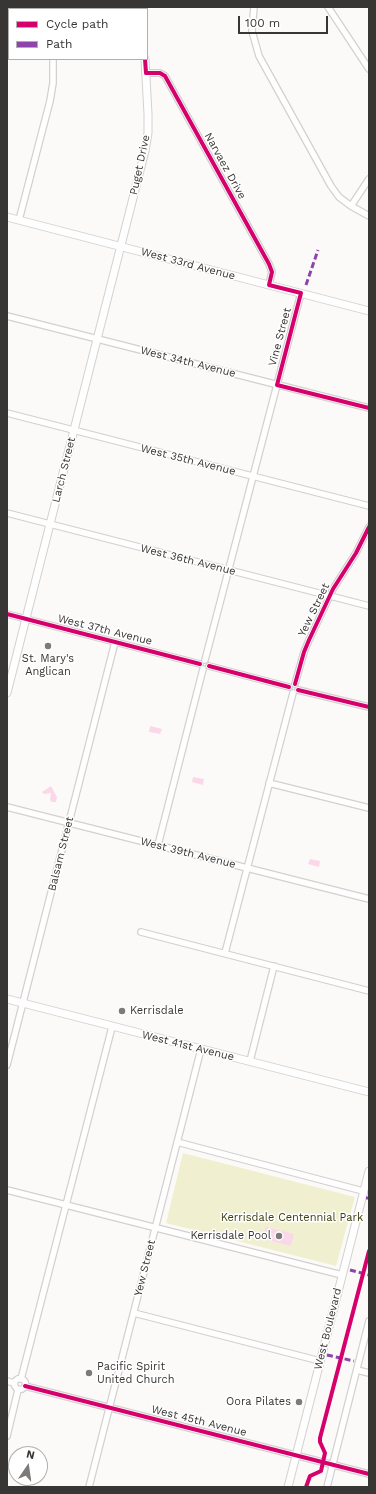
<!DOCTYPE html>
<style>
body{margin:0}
#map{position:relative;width:376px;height:1494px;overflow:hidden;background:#fcfaf8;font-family:"Work Sans",sans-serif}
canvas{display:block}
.frame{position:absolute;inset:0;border:8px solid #383635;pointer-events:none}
.legend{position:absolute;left:8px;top:8px;width:140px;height:52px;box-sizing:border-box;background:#fff;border:1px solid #afafae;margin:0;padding:5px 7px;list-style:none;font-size:12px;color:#383635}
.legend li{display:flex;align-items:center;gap:8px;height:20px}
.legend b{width:20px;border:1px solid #afafae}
.north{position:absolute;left:8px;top:1446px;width:40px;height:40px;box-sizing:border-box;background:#fff;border:1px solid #afafae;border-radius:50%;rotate:13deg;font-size:11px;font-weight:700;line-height:16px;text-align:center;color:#383635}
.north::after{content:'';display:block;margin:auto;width:14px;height:18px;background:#7d7b79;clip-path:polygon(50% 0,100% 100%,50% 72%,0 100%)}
.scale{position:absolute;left:238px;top:16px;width:90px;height:18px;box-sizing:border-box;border:2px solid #383635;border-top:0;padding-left:5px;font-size:12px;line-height:14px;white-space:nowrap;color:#383635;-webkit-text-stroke:3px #fff;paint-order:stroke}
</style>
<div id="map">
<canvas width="376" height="1494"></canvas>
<div class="frame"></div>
<ul class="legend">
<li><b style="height:5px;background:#d6006c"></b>Cycle path</li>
<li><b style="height:5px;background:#8e44ad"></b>Path</li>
</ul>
<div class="north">N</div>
<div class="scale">100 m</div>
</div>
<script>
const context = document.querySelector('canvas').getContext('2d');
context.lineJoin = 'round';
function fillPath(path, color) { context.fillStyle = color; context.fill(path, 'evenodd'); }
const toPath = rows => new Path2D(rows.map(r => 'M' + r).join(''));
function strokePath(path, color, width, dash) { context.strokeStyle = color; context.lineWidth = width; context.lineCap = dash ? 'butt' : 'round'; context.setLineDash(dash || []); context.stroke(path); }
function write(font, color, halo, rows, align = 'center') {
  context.font = font + ' "Work Sans",sans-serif'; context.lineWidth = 3; context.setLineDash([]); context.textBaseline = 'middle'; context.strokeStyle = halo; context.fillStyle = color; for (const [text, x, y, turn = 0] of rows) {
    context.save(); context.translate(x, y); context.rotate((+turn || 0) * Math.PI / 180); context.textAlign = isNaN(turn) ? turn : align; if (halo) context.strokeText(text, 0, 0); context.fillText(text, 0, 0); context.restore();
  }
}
const green = toPath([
 [7,7,30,7,31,9,9,9,9,19,7,19],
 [183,1153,355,1197,336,1266,166,1223]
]);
const water = toPath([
 [150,726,162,729,160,734,149,732],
 [193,777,204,779,203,785,192,782],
 [51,786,57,797,56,802,52,802,50,800,51,793,44,794,42,792],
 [310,859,320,861,319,867,308,864],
 [266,1227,294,1234,291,1246,263,1239,264,1235,263,1234]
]);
const minor = toPath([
 [35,7,36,9],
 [254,7,252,31,259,56,331,186,339,197,351,206,369,216],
 [328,7,369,69],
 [7,23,9,23],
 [146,73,160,73,165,76,269,264,272,272,269,285],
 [351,206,369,179],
 [19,220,50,101,53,83,53,59],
 [7,316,369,408],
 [7,413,369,506],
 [7,513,369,606],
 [7,614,200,664],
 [205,660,301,293],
 [209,666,289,687],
 [295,684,304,652,309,640,333,589,356,553,369,527],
 [298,690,369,707],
 [269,783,369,808],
 [7,807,369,899],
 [158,845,203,669],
 [141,932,369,991],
 [225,953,293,693],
 [250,1061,274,966],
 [7,1065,115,642],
 [177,1142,363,1191],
 [7,1190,342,1275],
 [134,1313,320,1361],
 [357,1370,369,1373],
 '14.5 1384a5.5 5.5 0 1 1 11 0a5.5 5.5 0 1 1-11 0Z',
 [21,1379,112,1027],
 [7,1381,14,1383],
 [25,1386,369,1474],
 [7,1436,18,1390],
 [89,1487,201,1049],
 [327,1487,369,1321]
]);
const tertiary = toPath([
 [141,7,142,9],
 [7,217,369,311],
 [7,693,145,151,148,133,148,114,145,59],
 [288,1487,369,1171]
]);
const secondary = toPath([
 [7,999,369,1092]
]);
const quiet = toPath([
 [306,285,318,250],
 [366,1198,369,1198],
 [350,1270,369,1275],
 [327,1355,354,1361]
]);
const cycleway = toPath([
 [145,59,146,73,160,73,165,76,269,264,272,272,269,285,301,293,277,385,369,408],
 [7,614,200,664],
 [209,666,289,687],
 [295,684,304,652,309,640,333,589,356,553,369,527],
 [298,690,369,707],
 [25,1386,369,1474],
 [306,1487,310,1476,321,1471,325,1453,320,1442,320,1438,369,1251]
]);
const markers = [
 [48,646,4,"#7d7b79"],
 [122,1011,4,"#7d7b79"],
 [279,1236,4,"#7d7b79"],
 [89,1373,4,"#7d7b79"],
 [299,1402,4,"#7d7b79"]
];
const streetNames = [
 ["Puget Drive",140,165,-78],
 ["Narvaez Drive",225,166,61],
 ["West 33rd Avenue",188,264,15],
 ["Vine Street",280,337,-75],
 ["West 34th Avenue",188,362,14],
 ["West 35th Avenue",188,460,14],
 ["Larch Street",64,470,-76],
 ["West 36th Avenue",188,560,14],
 ["Yew Street",314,610,-64],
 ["West 37th Avenue",105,630,14],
 ["West 39th Avenue",188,853,14],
 ["Balsam Street",61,854,-76],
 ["West 41st Avenue",188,1046,14],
 ["Yew Street",145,1268,-76],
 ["West Boulevard",328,1329,-76],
 ["West 45th Avenue",199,1421,14]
];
const poiNames = [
 ["St. Mary's",48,659,"center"],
 ["Anglican",48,672,"center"],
 ["Kerrisdale",130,1011],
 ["Kerrisdale Pool",271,1236,"right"],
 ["Pacific Spirit",97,1367],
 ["United Church",97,1380],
 ["Oora Pilates",291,1402,"right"]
];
const parkNames = [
 ["Kerrisdale Centennial Park",292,1218]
];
fillPath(green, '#f0f0d0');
fillPath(water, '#fbd8e9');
strokePath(minor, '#d3d1d0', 8);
strokePath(tertiary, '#d3d1d0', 9);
strokePath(secondary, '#d3d1d0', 9);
strokePath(minor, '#fffefe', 5.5);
strokePath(tertiary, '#fffefe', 7);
strokePath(secondary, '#fffefe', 7);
strokePath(quiet, '#8e44ad', 3, [6, 3]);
strokePath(cycleway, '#d6006c', 4);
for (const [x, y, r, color] of markers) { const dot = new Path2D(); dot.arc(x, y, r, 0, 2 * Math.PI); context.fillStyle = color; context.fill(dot); strokePath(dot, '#fff', 1.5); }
write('11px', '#383635', '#fff', streetNames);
write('11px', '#383635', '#fff', poiNames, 'left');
write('11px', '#3d3d0d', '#fff', parkNames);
</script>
